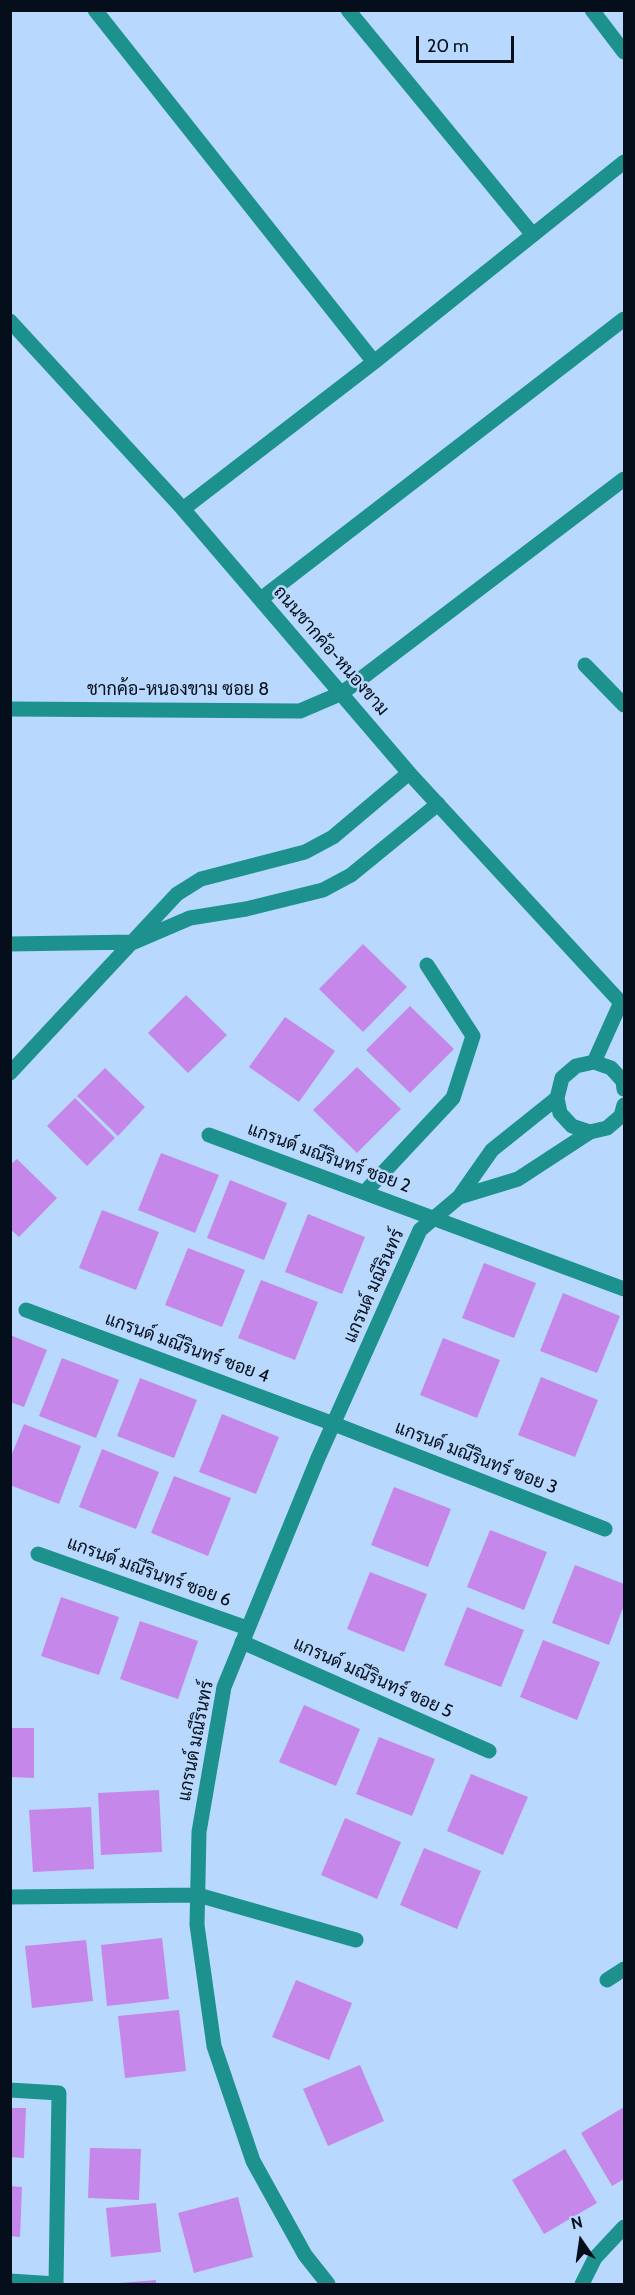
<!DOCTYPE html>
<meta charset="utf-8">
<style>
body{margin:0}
#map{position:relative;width:635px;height:2295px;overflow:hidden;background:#b8d8fd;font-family:Cabin,sans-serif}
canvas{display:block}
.frame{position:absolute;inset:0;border:12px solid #050e1b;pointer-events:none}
.north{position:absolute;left:551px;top:2211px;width:60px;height:60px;-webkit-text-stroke:4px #b8d8fd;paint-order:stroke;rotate:347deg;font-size:16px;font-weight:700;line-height:24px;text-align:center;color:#050e1b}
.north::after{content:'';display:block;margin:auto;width:21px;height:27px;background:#050e1b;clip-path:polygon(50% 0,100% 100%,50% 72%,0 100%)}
.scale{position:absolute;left:416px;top:36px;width:98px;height:27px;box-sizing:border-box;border:3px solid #050e1b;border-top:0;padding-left:8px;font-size:18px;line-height:21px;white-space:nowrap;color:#050e1b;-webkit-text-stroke:4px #b8d8fd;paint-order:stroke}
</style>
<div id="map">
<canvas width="635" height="2295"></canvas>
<div class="frame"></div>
<div class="north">N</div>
<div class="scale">20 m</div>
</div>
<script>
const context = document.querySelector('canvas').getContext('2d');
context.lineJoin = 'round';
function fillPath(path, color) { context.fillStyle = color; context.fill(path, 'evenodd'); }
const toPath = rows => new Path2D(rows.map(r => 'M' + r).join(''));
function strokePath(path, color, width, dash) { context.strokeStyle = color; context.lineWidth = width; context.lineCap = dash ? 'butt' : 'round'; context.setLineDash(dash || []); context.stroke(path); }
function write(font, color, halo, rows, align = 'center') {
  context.font = font + ' Cabin,Sarabun,sans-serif'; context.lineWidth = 5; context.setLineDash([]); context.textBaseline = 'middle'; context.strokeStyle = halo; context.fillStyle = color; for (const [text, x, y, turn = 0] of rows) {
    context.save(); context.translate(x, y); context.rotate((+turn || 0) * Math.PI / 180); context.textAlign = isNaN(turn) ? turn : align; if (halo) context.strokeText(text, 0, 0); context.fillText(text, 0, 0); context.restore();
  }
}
const building = toPath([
 [363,944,407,987,363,1032,319,989],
 [186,995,227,1035,188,1073,148,1033],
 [410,1006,454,1049,410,1093,366,1050],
 [285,1017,335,1051,299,1102,249,1067],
 [357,1067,401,1109,357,1153,313,1110],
 [105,1068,145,1107,118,1136,77,1096],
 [75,1098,115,1138,87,1166,47,1126],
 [161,1153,219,1175,195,1233,138,1210],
 [17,1159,57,1198,19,1237,10,1229,10,1165],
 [230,1180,287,1203,264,1260,207,1238],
 [102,1210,159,1232,136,1290,79,1268],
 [308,1214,365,1237,342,1294,285,1272],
 [188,1248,245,1270,222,1327,165,1305],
 [484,1263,536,1283,514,1338,462,1318],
 [261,1280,318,1302,295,1360,238,1338],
 [563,1293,620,1316,597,1373,540,1351],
 [10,1335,47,1350,24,1407,10,1402],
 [443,1338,500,1360,477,1418,420,1395],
 [62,1358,119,1380,96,1438,39,1416],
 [541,1377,598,1400,575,1457,518,1435],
 [140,1378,197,1400,174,1458,117,1436],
 [222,1414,279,1437,256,1494,199,1472],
 [24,1424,81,1446,59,1504,10,1485,10,1459],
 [102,1449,159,1472,136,1529,79,1507],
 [174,1476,231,1498,208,1556,151,1533],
 [394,1487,451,1509,428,1567,371,1545],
 [490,1530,547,1552,524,1610,467,1587],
 [575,1565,624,1584,624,1605,609,1645,552,1623],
 [370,1572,427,1594,404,1652,347,1629],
 [61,1597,119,1617,99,1675,41,1656],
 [467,1607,524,1630,501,1687,444,1665],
 [140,1621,198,1641,178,1699,120,1679],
 [543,1640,600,1662,577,1720,520,1697],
 [304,1705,360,1729,336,1786,279,1762],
 [10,1728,34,1728,34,1778,10,1777],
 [379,1737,435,1759,412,1816,356,1794],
 [471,1774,528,1797,503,1855,447,1831],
 [159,1790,162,1852,101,1855,98,1793],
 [91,1807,94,1869,33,1872,29,1810],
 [345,1818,401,1842,377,1899,321,1875],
 [424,1848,481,1871,457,1929,400,1905],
 [162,1938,169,1999,107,2006,101,1945],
 [86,1940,93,2001,32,2008,25,1946],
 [296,1980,352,2003,329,2060,272,2037],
 [179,2010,186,2071,125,2078,118,2016],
 [360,2065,384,2121,328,2146,303,2089],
 [624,2107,624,2179,612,2186,581,2133],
 [10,2108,26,2108,24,2158,10,2157],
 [90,2148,141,2149,139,2200,88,2198],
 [565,2149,597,2203,544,2234,512,2180],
 [10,2186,22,2187,20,2237,10,2236],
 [238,2197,253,2257,194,2273,178,2213],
 [156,2203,161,2252,111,2257,106,2208],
 [156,2280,156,2284,119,2284,119,2283]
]);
const minor = toPath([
 [95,10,374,362],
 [348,10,533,235],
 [592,10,624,52],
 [183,509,374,362,624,162],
 [261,599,624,319],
 [585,665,624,705],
 [10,709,300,711,342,693,624,479],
 [10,944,134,942,190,918,246,909,323,890,351,875,438,804],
 [594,1062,621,1002],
 [10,1073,177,894,201,879,305,852,333,837,409,773],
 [624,1089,623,1081,611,1068,594,1062,576,1066,562,1078,557,1098,560,1113,572,1126,590,1132,607,1128,621,1116,624,1105],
 [209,1135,624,1289],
 [365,1192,453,1098,473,1036,427,965],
 [459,1197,518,1179,590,1132],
 [26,1310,334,1424,605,1529],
 [38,1554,247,1628],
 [242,1642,489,1751],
 [10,1897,198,1895,356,1940],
 [607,1980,624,1969],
 [10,2090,59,2093,56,2284],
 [10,2281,56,2284],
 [328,2284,305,2255,253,2161,214,2046,197,1925,199,1832,224,1687,318,1458,420,1230,459,1197,492,1150,557,1098],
 [582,2284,595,2258,624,2227]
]);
const tertiary = toPath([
 [10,321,183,509,409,773,624,1006]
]);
const streetNames = [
 ["ถนนชากค้อ-หนองขาม",331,651,49],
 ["ชากค้อ-หนองขาม ซอย 8",178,690],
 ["แกรนด์ มณีรินทร์ ซอย 2",329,1158,20],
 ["แกรนด์ มณีรินทร์",374,1286,-66],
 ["แกรนด์ มณีรินทร์ ซอย 4",187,1348,20],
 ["แกรนด์ มณีรินทร์ ซอย 3",476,1458,21],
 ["แกรนด์ มณีรินทร์ ซอย 6",149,1572,20],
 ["แกรนด์ มณีรินทร์ ซอย 5",373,1678,24],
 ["แกรนด์ มณีรินทร์",196,1741,-79]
];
fillPath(building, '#c687ea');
strokePath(minor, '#1c918e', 15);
strokePath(tertiary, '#1c918e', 15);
write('18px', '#050e1b', '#b8d8fd', streetNames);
</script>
